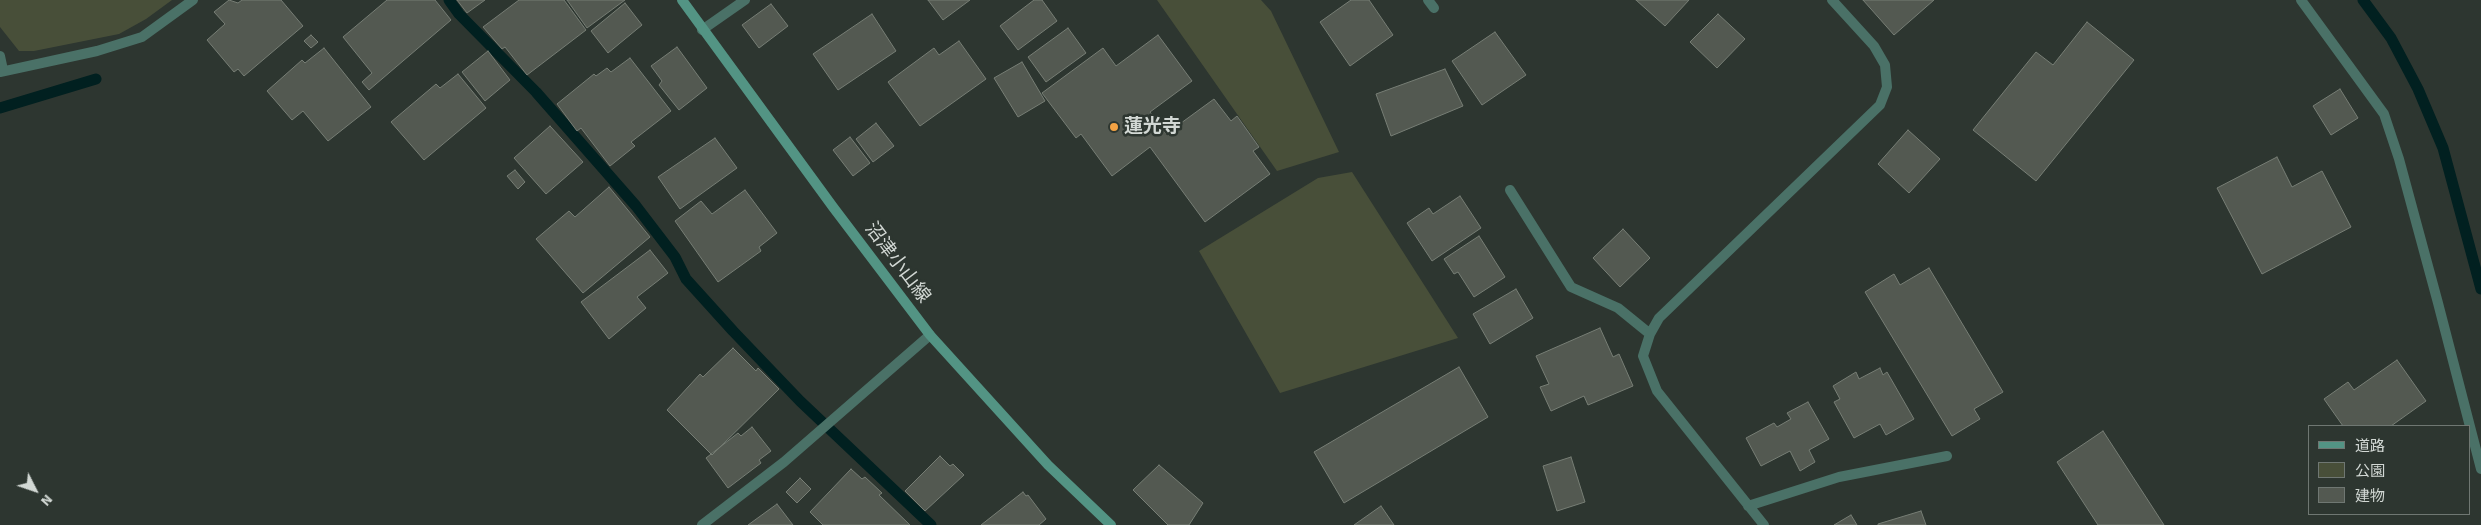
<!DOCTYPE html>
<meta charset="utf-8">
<style>
body{margin:0}
#map{position:relative;width:2481px;height:525px;overflow:hidden;background:#2d3630;font-family:Signika,"Noto Sans JP",sans-serif}
canvas{display:block}
.legend{position:absolute;left:2308px;top:425px;width:162px;height:90px;box-sizing:border-box;background:#2d3630;border:1px solid #6f7772;margin:0;padding:6px 9px;list-style:none;font-size:15px;color:#d2d8d4}
.legend li{display:flex;align-items:center;gap:10px;height:25px}
.legend b{width:25px;border:1px solid #6f7772}
.north{position:absolute;left:10px;top:465px;width:50px;height:50px;-webkit-text-stroke:4px #2d3630;paint-order:stroke;rotate:131deg;font-size:14px;font-weight:700;line-height:20px;text-align:center;color:#d2d8d4}
.north::after{content:'';display:block;margin:auto;width:18px;height:22px;background:#d2d8d4;clip-path:polygon(50% 0,100% 100%,50% 72%,0 100%)}
</style>
<div id="map">
<canvas width="2481" height="525"></canvas>
<ul class="legend">
<li><b style="height:6px;background:#539484"></b>道路</li>
<li><b style="height:14px;background:#484f39"></b>公園</li>
<li><b style="height:14px;background:#535951"></b>建物</li>
</ul>
<div class="north">N</div>
</div>
<script>
const context = document.querySelector('canvas').getContext('2d');
context.lineJoin = 'round';
function fillPath(path, color) { context.fillStyle = color; context.fill(path, 'evenodd'); }
const toPath = rows => new Path2D(rows.map(r => 'M' + r).join(''));
function strokePath(path, color, width, dash) { context.strokeStyle = color; context.lineWidth = width; context.lineCap = dash ? 'butt' : 'round'; context.setLineDash(dash || []); context.stroke(path); }
function write(font, color, halo, rows, align = 'center') {
  context.font = font + ' Signika,"Noto Sans JP",sans-serif'; context.lineWidth = 5; context.setLineDash([]); context.textBaseline = 'middle'; context.strokeStyle = halo; context.fillStyle = color; for (const [text, x, y, turn = 0] of rows) {
    context.save(); context.translate(x, y); context.rotate((+turn || 0) * Math.PI / 180); context.textAlign = isNaN(turn) ? turn : align; if (halo) context.strokeText(text, 0, 0); context.fillText(text, 0, 0); context.restore();
  }
}
const green = toPath([
 [0,0,172,0,146,19,119,34,34,51,19,51,0,27],
 [1157,0,1261,0,1271,11,1339,152,1277,171],
 [1352,172,1458,338,1280,393,1199,251,1318,178]
]);
const stream = toPath([
 [449,0,459,14,536,92,636,206,675,257,686,279,733,331,800,401,931,525],
 [2363,0,2391,38,2418,89,2443,148,2481,289],
 [0,108,96,79]
]);
const building = toPath([
 [229,0,238,3,242,0,281,0,303,26,244,76,238,69,234,72,207,40,225,24,214,12,229,0],
 [387,0,435,0,451,20,369,90,362,82,372,73,343,37,387,0],
 [457,0,485,0,467,13,457,0],
 [519,0,564,0,586,30,527,75,505,47,502,49,483,27,519,0],
 [567,0,625,0,587,28,567,0],
 [928,0,970,0,943,20,928,0],
 [1034,0,1042,0,1057,21,1018,50,1000,26,1034,0],
 [1351,0,1369,0,1393,35,1350,66,1320,22,1351,0],
 [1636,0,1689,0,1665,26,1636,0],
 [1863,0,1934,0,1894,35,1863,0],
 [625,3,642,25,608,53,591,31,625,3],
 [771,4,788,26,759,48,742,25,771,4],
 [872,14,896,51,838,90,813,54,872,14],
 [1718,14,1745,39,1717,68,1690,42,1718,14],
 [2087,22,2134,60,2036,181,1973,130,2036,52,2053,65,2087,22],
 [1068,28,1086,53,1046,82,1028,57,1068,28],
 [1495,32,1526,75,1482,105,1452,61,1495,32],
 [311,35,318,42,311,48,304,41,311,35],
 [1158,35,1192,81,1150,112,1166,134,1214,99,1231,121,1237,116,1259,147,1253,151,1270,174,1205,222,1150,147,1112,176,1081,134,1076,138,1042,93,1103,48,1116,66,1158,35],
 [959,41,986,79,920,126,888,82,934,48,939,55,959,41],
 [677,47,707,88,679,110,659,85,662,81,651,66,677,47],
 [324,48,371,107,328,141,303,111,292,120,267,91,302,60,305,63,324,48],
 [488,51,510,80,485,101,462,72,488,51],
 [630,58,671,111,631,142,635,146,610,166,581,128,577,131,557,104,594,74,596,76,607,68,611,72,630,58],
 [1022,62,1045,101,1018,117,994,78,1022,62],
 [1445,69,1463,106,1391,136,1376,94,1445,69],
 [458,74,486,108,424,160,391,122,436,84,440,88,458,74],
 [2340,89,2358,118,2331,135,2313,106,2340,89],
 [876,123,894,146,873,162,856,139,876,123],
 [550,126,583,162,546,194,514,158,550,126],
 [1908,130,1940,159,1909,193,1878,164,1908,130],
 [850,137,870,163,853,176,833,150,850,137],
 [715,138,737,168,680,209,658,177,715,138],
 [2277,157,2292,187,2322,171,2351,227,2262,274,2217,188,2277,157],
 [515,170,525,182,518,189,507,176,515,170],
 [609,187,650,237,583,293,536,239,569,211,575,217,609,187],
 [745,190,777,233,759,247,761,251,718,282,675,221,701,201,712,214,745,190],
 [1460,196,1481,228,1432,261,1407,223,1429,208,1433,214,1460,196],
 [1623,229,1650,258,1620,287,1593,258,1623,229],
 [1479,236,1505,277,1474,297,1458,272,1454,274,1444,259,1479,236],
 [650,250,668,273,637,297,646,308,609,339,581,302,650,250],
 [1929,268,2003,392,1974,409,1980,419,1952,436,1865,292,1894,274,1900,285,1929,268],
 [1516,289,1533,318,1490,344,1473,314,1516,289],
 [1600,328,1613,357,1619,354,1633,386,1588,405,1584,396,1551,411,1540,387,1549,384,1536,356,1600,328],
 [733,348,756,371,758,368,779,389,712,455,667,410,700,374,703,377,733,348],
 [2397,360,2426,401,2391,426,2343,426,2324,399,2348,382,2354,390,2397,360],
 [1459,367,1488,417,1344,503,1314,452,1459,367],
 [1880,368,1883,375,1887,372,1914,419,1886,435,1880,424,1854,438,1834,402,1840,399,1833,386,1856,372,1859,379,1880,368],
 [1808,402,1829,439,1809,450,1815,462,1800,471,1790,451,1761,466,1746,438,1774,423,1777,427,1791,419,1787,413,1808,402],
 [752,427,771,451,759,460,761,463,728,488,706,458,738,433,741,436,752,427],
 [2103,431,2164,525,2098,525,2057,462,2103,431],
 [940,456,950,466,953,464,964,475,925,511,905,491,940,456],
 [1571,457,1585,502,1557,511,1543,466,1571,457],
 [1159,465,1203,503,1189,525,1168,525,1133,490,1159,465],
 [851,469,862,479,865,477,882,493,879,495,910,525,823,525,810,512,851,469],
 [800,478,811,489,797,503,786,492,800,478],
 [1023,492,1026,496,1028,495,1046,519,1039,525,981,525,1023,492],
 [777,504,793,525,748,525,777,504],
 [1381,506,1394,525,1354,525,1381,506],
 [1921,511,1926,525,1878,525,1878,524,1921,511],
 [1851,515,1857,525,1834,525,1851,515]
]);
const minor = toPath([
 [1428,0,1434,8],
 [2301,0,2384,114,2399,159,2438,303,2481,469],
 [702,30,745,0],
 [0,56,3,70],
 [0,72,97,51,142,37,193,0],
 [1510,190,1571,287,1618,308,1650,334],
 [1748,506,1839,477,1947,456],
 [702,525,784,462,930,335],
 [1764,525,1657,391,1643,356,1650,334,1659,318,1880,105,1887,87,1885,65,1874,46,1832,0]
]);
const secondary = toPath([
 [682,0,833,207,930,335,1048,465,1111,525]
]);
const markers = [
 [1114,127,5,"#f4a344"]
];
const poiNames = [
 ["蓮光寺",1124,127]
];
const streetNames = [
 ["沼津小山線",897,263,53]
];
fillPath(green, '#484f39');
strokePath(stream, '#012020', 11);
fillPath(building, '#535951');
strokePath(building, '#777e75', 1);
strokePath(minor, '#4a7167', 10);
strokePath(secondary, '#539484', 10);
for (const [x, y, r, color] of markers) { const dot = new Path2D(); dot.arc(x, y, r, 0, 2 * Math.PI); context.fillStyle = color; context.fill(dot); strokePath(dot, '#2d3630', 2); }
write('bold 19px', '#d2d8d4', '#2d3630', poiNames, 'left');
write('19px', '#d2d8d4', '#2d3630', streetNames);
</script>
